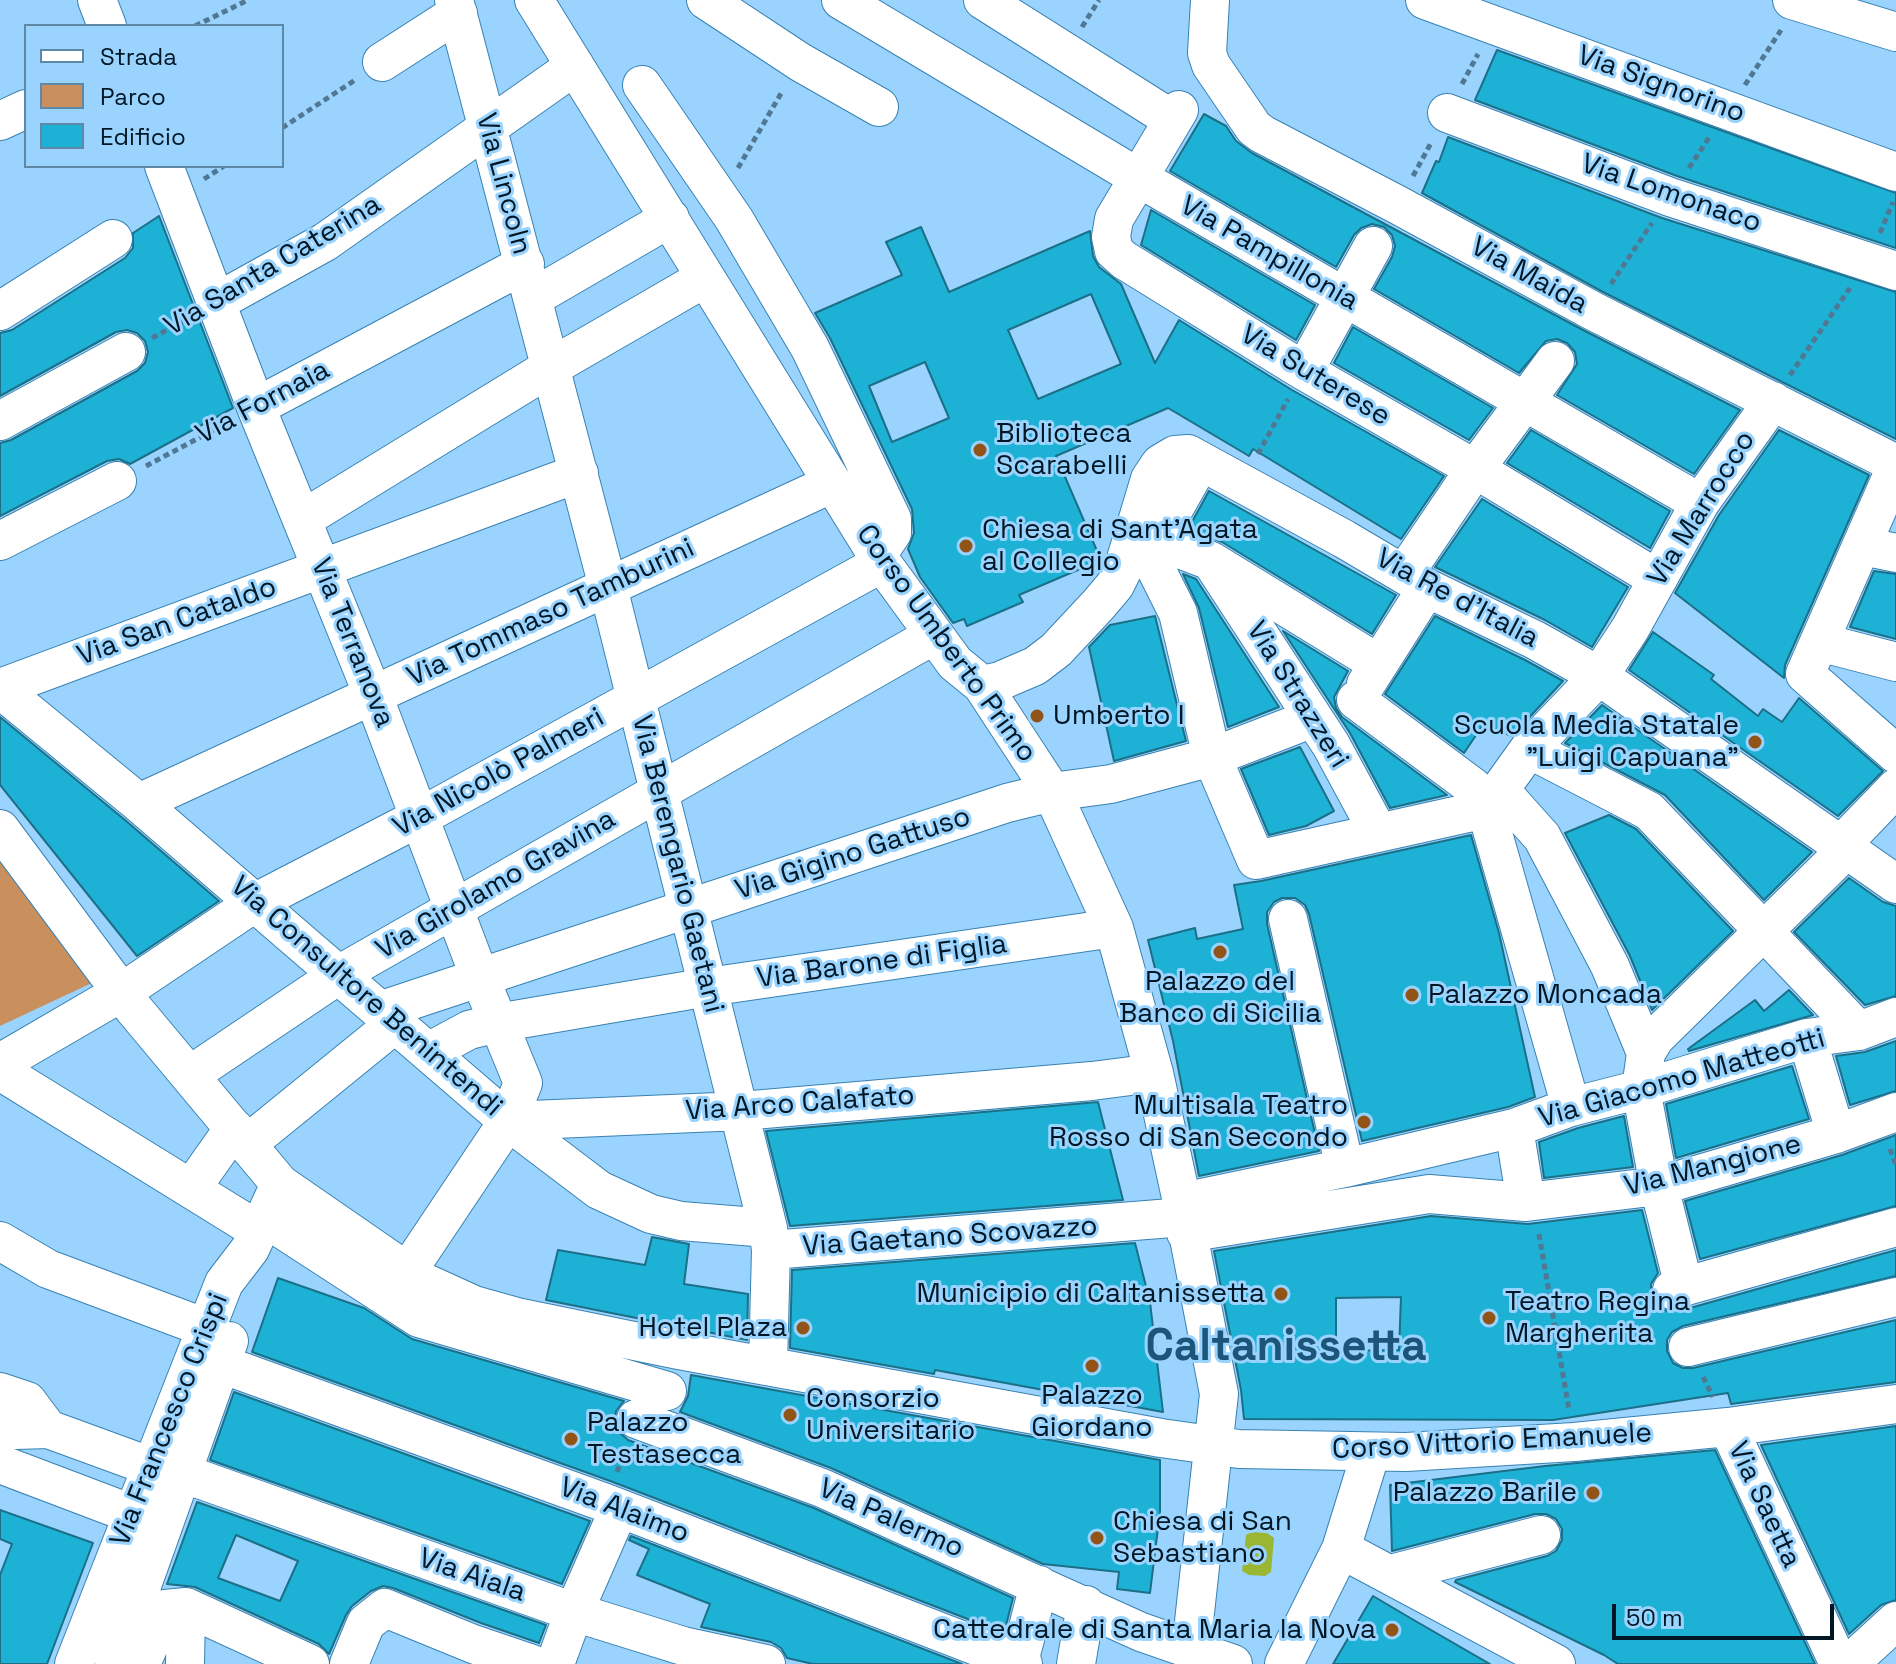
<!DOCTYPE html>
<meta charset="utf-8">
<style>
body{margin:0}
#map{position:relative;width:1896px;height:1664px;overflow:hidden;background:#9ad4fe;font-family:"Space Grotesk",sans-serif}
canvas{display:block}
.legend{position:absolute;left:24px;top:24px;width:260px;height:144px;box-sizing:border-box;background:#9ad4fe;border:2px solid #5d88a7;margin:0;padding:10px 14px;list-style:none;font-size:24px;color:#011725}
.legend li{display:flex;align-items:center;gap:16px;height:40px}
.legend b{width:40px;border:2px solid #5d88a7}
.scale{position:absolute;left:1612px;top:1604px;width:222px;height:36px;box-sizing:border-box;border:4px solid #011725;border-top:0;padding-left:10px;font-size:24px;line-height:28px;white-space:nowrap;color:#011725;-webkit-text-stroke:6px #9ad4fe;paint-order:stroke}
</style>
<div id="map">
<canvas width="1896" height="1664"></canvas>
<ul class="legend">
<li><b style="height:10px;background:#fff"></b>Strada</li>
<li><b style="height:22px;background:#c98f5d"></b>Parco</li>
<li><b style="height:22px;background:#1eb1d6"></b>Edificio</li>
</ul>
<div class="scale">50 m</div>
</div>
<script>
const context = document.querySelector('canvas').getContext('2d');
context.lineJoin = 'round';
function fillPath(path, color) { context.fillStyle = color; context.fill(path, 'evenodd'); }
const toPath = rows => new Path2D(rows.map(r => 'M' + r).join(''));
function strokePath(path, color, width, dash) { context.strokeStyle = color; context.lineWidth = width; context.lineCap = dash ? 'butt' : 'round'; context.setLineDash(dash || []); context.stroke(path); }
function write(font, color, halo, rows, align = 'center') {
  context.font = font + ' "Space Grotesk",sans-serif'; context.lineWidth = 6; context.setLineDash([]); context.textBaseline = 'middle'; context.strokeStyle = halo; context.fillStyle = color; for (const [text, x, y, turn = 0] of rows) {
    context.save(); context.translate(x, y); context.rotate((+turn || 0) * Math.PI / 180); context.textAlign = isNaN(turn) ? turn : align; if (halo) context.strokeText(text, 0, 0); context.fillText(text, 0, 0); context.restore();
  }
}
const green = toPath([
 [0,855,96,981,0,1026]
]);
const water = toPath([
 [1252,1532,1267,1533,1274,1538,1271,1572,1265,1576,1249,1575,1242,1571,1246,1535]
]);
const building = toPath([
 [1497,50,1896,193,1896,248,1677,176,1475,100,1497,50],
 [1204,114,1226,126,1236,141,1252,153,1583,330,1740,410,1694,474,1557,395,1577,364,1575,352,1567,343,1557,339,1546,341,1519,373,1374,289,1392,257,1395,246,1392,235,1384,227,1372,224,1361,228,1354,235,1336,267,1170,171,1204,114],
 [1448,137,1662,218,1896,292,1896,439,1603,292,1422,193,1436,161,1439,162,1448,137],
 [1151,210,1315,305,1296,340,1141,245,1151,210],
 [159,216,233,408,130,464,119,459,107,461,0,516,0,443,11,440,137,371,145,363,148,352,145,341,137,333,127,330,116,332,0,396,0,333,12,330,125,258,133,248,133,233,159,216],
 [921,227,949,292,1090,231,1093,256,1099,267,1121,284,1155,363,1179,320,1292,390,1444,476,1401,539,1253,449,1249,456,1168,408,1056,456,1101,560,1019,595,1023,602,967,626,964,619,953,623,920,577,908,549,914,533,912,509,830,338,815,313,902,275,886,242,921,227],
 [1091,294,1121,364,1038,399,1008,330,1091,294],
 [925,362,949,418,892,442,869,386,925,362],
 [1353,327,1493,408,1469,440,1334,363,1353,327],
 [1531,430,1670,511,1650,548,1507,463,1531,430],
 [1779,430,1869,475,1785,665,1784,678,1675,593,1719,515,1779,430],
 [1209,491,1396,595,1372,634,1222,542,1188,529,1209,491],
 [1482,499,1628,587,1592,647,1545,620,1435,567,1482,499],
 [1874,571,1896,574,1896,639,1850,627,1874,571],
 [1183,574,1196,579,1279,707,1228,727,1199,608,1183,574],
 [1155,616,1186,741,1114,761,1089,647,1110,625,1155,616],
 [1435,616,1525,660,1563,681,1512,736,1483,725,1464,753,1385,694,1435,616],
 [1283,631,1348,671,1334,697,1336,708,1342,717,1447,795,1390,808,1350,733,1283,631],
 [1653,632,1714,675,1711,679,1758,716,1763,709,1782,722,1799,698,1883,771,1838,816,1629,670,1653,632],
 [1602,705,1812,852,1764,900,1665,795,1565,743,1602,705],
 [0,717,125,820,219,901,137,956,0,785,0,717],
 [1300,747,1334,811,1306,826,1269,835,1241,769,1300,747],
 [1609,815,1636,829,1733,931,1652,1010,1630,956,1565,833,1609,815],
 [1471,835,1499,933,1535,1097,1508,1107,1362,1141,1309,914,1305,905,1295,898,1282,898,1274,902,1267,912,1267,924,1319,1151,1199,1176,1173,1041,1148,940,1195,928,1197,939,1243,929,1234,885,1261,881,1471,835],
 [1849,878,1883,902,1896,906,1896,996,1865,1005,1794,932,1849,878],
 [1789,990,1813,1015,1689,1051,1688,1049,1755,1000,1764,1011,1789,990],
 [1896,1041,1896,1091,1850,1105,1836,1056,1865,1052,1896,1041],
 [1792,1066,1809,1119,1676,1158,1666,1104,1792,1066],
 [1098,1102,1123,1200,790,1226,766,1131,1098,1102],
 [1624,1116,1633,1167,1544,1178,1539,1142,1578,1128,1624,1116],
 [1896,1135,1896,1206,1700,1259,1685,1201,1842,1155,1896,1135],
 [1642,1210,1658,1273,1651,1284,1651,1295,1657,1306,1667,1311,1690,1308,1896,1250,1896,1276,1683,1326,1672,1332,1667,1340,1667,1351,1673,1363,1683,1368,1693,1368,1896,1320,1896,1382,1731,1404,1728,1393,1553,1420,1244,1419,1241,1390,1214,1251,1431,1216,1528,1224,1642,1210],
 [1401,1297,1399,1350,1336,1351,1336,1298,1401,1297],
 [652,1237,689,1244,684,1284,748,1294,747,1340,546,1300,558,1250,645,1265,652,1237],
 [1135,1243,1150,1302,1163,1412,935,1370,934,1374,790,1348,792,1270,1135,1243],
 [278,1278,364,1308,412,1339,624,1401,616,1411,614,1422,619,1432,628,1440,814,1508,1013,1598,1004,1633,613,1482,252,1352,278,1278],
 [691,1375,1160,1460,1160,1512,1150,1593,1117,1589,1119,1572,1043,1564,831,1468,680,1412,688,1396,691,1375],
 [234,1392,590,1521,562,1584,210,1460,234,1392],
 [1896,1426,1896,1600,1881,1605,1849,1634,1761,1445,1896,1426],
 [1715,1450,1815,1664,1618,1664,1604,1655,1455,1582,1456,1580,1547,1556,1556,1551,1562,1540,1562,1529,1556,1519,1546,1514,1535,1514,1392,1551,1390,1485,1545,1466,1715,1450],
 [197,1502,546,1625,539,1643,481,1623,393,1588,383,1586,371,1591,352,1606,346,1615,329,1654,319,1644,195,1587,167,1584,197,1502],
 [236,1535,298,1561,280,1601,218,1578,236,1535],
 [0,1510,93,1543,47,1664,0,1664,0,1575,12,1544,0,1539,0,1510],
 [631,1536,962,1664,813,1664,787,1658,781,1648,771,1642,701,1627,710,1604,637,1575,649,1549,629,1540,631,1536],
 [1373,1596,1412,1619,1490,1664,1333,1664,1373,1596]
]);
const path = toPath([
 [195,26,248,0],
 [1082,27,1099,0],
 [1462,84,1478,54],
 [1745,85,1781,30],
 [282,128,355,80],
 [738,168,783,90],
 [1689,168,1710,136],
 [1413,176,1431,143],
 [204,179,224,166],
 [1880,233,1893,202],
 [1611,284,1652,223],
 [152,338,189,318],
 [1790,375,1850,288],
 [1258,454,1288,399],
 [146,466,229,422],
 [1890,1149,1896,1165],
 [1539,1234,1569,1410],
 [1703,1377,1713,1397],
 [617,1472,625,1451]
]);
const minor = toPath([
 [97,0,107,26],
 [454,0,608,587,768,1228,771,1250,768,1365],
 [534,0,882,563,955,663,982,685,1052,792,1114,928,1154,1073,1182,1202,1219,1394,1191,1649],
 [706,0,800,62,879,107],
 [841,0,1139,178,1700,503],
 [983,0,1173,120],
 [1210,0,1207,53,1211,65,1254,128,1262,134,1398,205,1593,311,1896,464],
 [1425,0,1896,172],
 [1792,0,1896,32],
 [382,62,458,13],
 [642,85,734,219,810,348,892,519,892,533,877,555],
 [1179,110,1114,219,1111,237,1114,251,1124,260,1304,371,1475,469,1656,578],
 [1447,113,1670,197,1896,271],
 [0,121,26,109],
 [164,166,256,407,373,695,480,978,523,1083,508,1121,407,1272],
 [534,297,670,218],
 [215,303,325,242,575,66],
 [0,311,113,239],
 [1304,371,1373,246],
 [256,407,525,264],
 [0,421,126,352],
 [1896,467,1805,674,1896,754],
 [303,519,551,367,705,278],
 [1136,529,1178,613,1212,757,1256,860,1486,809],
 [1136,529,1153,539,1211,561,1379,664],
 [1136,529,1175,507,1192,477],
 [0,541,117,481],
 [1862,546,1896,553],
 [1211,561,1331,745,1378,832],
 [1404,574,1475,469,1555,361],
 [1819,642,1896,662],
 [1366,684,1427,588],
 [982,685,1000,681,1035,666,1056,650,1099,604,1115,585,1123,569,1150,479,1160,464,1175,455,1188,454,1344,539,1427,588,1535,640,1599,676,1896,884],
 [0,688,579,473],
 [0,689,139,803,508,1121,599,1190,651,1214,681,1221,768,1228],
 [1356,700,1473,787,1486,809,1571,1107],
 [1529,749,1649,811,1859,1031],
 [1500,790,1542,837,1610,966,1646,1053,1641,1089,1659,1186,1684,1287],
 [139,803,833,483],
 [1486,809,1529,749,1599,676,1630,629,1700,503,1773,401],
 [0,829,133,1008,280,1184,419,1280,474,1305,517,1317,678,1350,1161,1438,1239,1449,1406,1452,1574,1442,1728,1427,1896,1404],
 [1841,845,1896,788],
 [1288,919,1345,1168],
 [382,1010,1007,803,1052,792,1111,784,1212,757,1313,718],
 [1807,1038,1836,1134],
 [430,1051,469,1030,497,1023,708,987,1114,928],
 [1646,1053,1655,1038,1847,849],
 [0,1063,122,992,256,902,420,817,882,563],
 [0,1071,259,1231],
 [190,1075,340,974,934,635],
 [508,1121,741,1111,1092,1081,1154,1073],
 [247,1144,396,1023],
 [191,1189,234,1128],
 [1182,1202,1345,1168,1514,1128],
 [1526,1202,1514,1128,1571,1107,1641,1089,1807,1038,1859,1031,1896,1017],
 [265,1218,419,1318,667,1391],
 [1186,1233,1429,1194,1526,1202,1659,1186,1836,1134,1896,1112],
 [0,1241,48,1269,206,1328],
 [771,1250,1184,1217],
 [1672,1290,1896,1227],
 [1688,1347,1896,1297],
 [221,1364,606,1503,1023,1664],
 [0,1392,27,1401,48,1429],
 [636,1419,822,1488,1141,1632,1233,1664],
 [0,1427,16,1430,48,1429,152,1467],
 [1728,1427,1839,1664],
 [0,1464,132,1514],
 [182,1473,574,1612,683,1646,766,1664],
 [1341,1549,1556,1664],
 [1391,1574,1541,1535],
 [1019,1662,1039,1585],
 [74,1664,224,1283,250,1249,280,1184],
 [114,1664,229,1341],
 [141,1664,165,1609,186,1607,310,1664],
 [185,1664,186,1607],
 [349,1664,366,1623,385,1608,473,1644,532,1664],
 [555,1664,574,1612,619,1509],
 [1076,1664,1086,1605],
 [1284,1664,1341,1549,1371,1452],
 [1849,1664,1896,1621]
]);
const markers = [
 [980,450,8,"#915416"],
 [966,546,8,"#915416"],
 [1037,716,8,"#915416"],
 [1755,742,8,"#915416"],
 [1220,952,8,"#915416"],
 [1412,995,8,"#915416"],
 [1364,1122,8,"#915416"],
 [1281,1294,8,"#915416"],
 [1489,1318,8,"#915416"],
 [803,1328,8,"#915416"],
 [1092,1366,8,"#915416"],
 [790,1415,8,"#915416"],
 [571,1439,8,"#915416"],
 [1593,1493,8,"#915416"],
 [1097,1538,8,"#915416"],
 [1392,1630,8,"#915416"]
];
const streetNames = [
 ["Via Signorino",1661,85,20],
 ["Via Lincoln",503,184,75],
 ["Via Lomonaco",1671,194,19],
 ["Via Pampillonia",1269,254,30],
 ["Via Santa Caterina",273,266,-31],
 ["Via Maida",1529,276,29],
 ["Via Suterese",1315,376,31],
 ["Via Fornaia",263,403,-28],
 ["Via Marrocco",1702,509,-58],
 ["Via Re d'Italia",1457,599,28],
 ["Via Tommaso Tamburini",551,613,-25],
 ["Via San Cataldo",177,622,-20],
 ["Via Terranova",352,643,68],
 ["Corso Umberto Primo",946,644,54],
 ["Via Strazzeri",1297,695,58],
 ["Via Nicolò Palmeri",499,773,-29],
 ["Via Gigino Gattuso",853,854,-18],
 ["Via Berengario Gaetani",677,864,76],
 ["Via Girolamo Gravina",496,885,-30],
 ["Via Barone di Figlia",882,962,-8],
 ["Via Consultore Benintendi",366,997,41],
 ["Via Giacomo Matteotti",1682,1079,-16],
 ["Via Arco Calafato",800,1104,-4],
 ["Via Mangione",1713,1166,-14],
 ["Via Gaetano Scovazzo",950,1237,-4],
 ["Via Francesco Crispi",170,1420,-68],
 ["Corso Vittorio Emanuele",1492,1442,-3],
 ["Via Saetta",1764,1505,65],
 ["Via Alaimo",624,1511,21],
 ["Via Palermo",891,1519,24],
 ["Via Aiala",472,1576,19]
];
const poiNames = [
 ["Biblioteca",996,434],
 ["Scarabelli",996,466],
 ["Chiesa di Sant'Agata",982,530],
 ["al Collegio",982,562],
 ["Umberto I",1053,716],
 ["Scuola Media Statale",1739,726,"right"],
 ["\"Luigi Capuana\"",1739,758,"right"],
 ["Palazzo del",1220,982,"center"],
 ["Banco di Sicilia",1220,1014,"center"],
 ["Palazzo Moncada",1428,995],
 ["Multisala Teatro",1348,1106,"right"],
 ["Rosso di San Secondo",1348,1138,"right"],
 ["Municipio di Caltanissetta",1265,1294,"right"],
 ["Teatro Regina",1505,1302],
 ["Margherita",1505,1334],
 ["Hotel Plaza",787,1328,"right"],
 ["Palazzo",1092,1396,"center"],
 ["Giordano",1092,1428,"center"],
 ["Consorzio",806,1399],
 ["Universitario",806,1431],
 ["Palazzo",587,1423],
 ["Testasecca",587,1455],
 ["Palazzo Barile",1577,1493,"right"],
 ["Chiesa di San",1113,1522],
 ["Sebastiano",1113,1554],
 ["Cattedrale di Santa Maria la Nova",1376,1630,"right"]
];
const townNames = [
 ["Caltanissetta",1286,1348]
];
fillPath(green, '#c98f5d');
fillPath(water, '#9bb633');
fillPath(building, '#1eb1d6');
strokePath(building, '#1b6f86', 2);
strokePath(minor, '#3882b3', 40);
strokePath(path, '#507894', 5, [6, 4]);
strokePath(minor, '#fff', 38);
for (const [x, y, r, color] of markers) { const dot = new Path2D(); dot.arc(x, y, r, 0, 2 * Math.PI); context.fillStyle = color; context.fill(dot); strokePath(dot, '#9ad4fe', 3); }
write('28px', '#011725', '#9ad4fe', streetNames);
write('28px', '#011725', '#9ad4fe', poiNames, 'left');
write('bold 44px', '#1b5579', '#9ad4fe', townNames);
</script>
